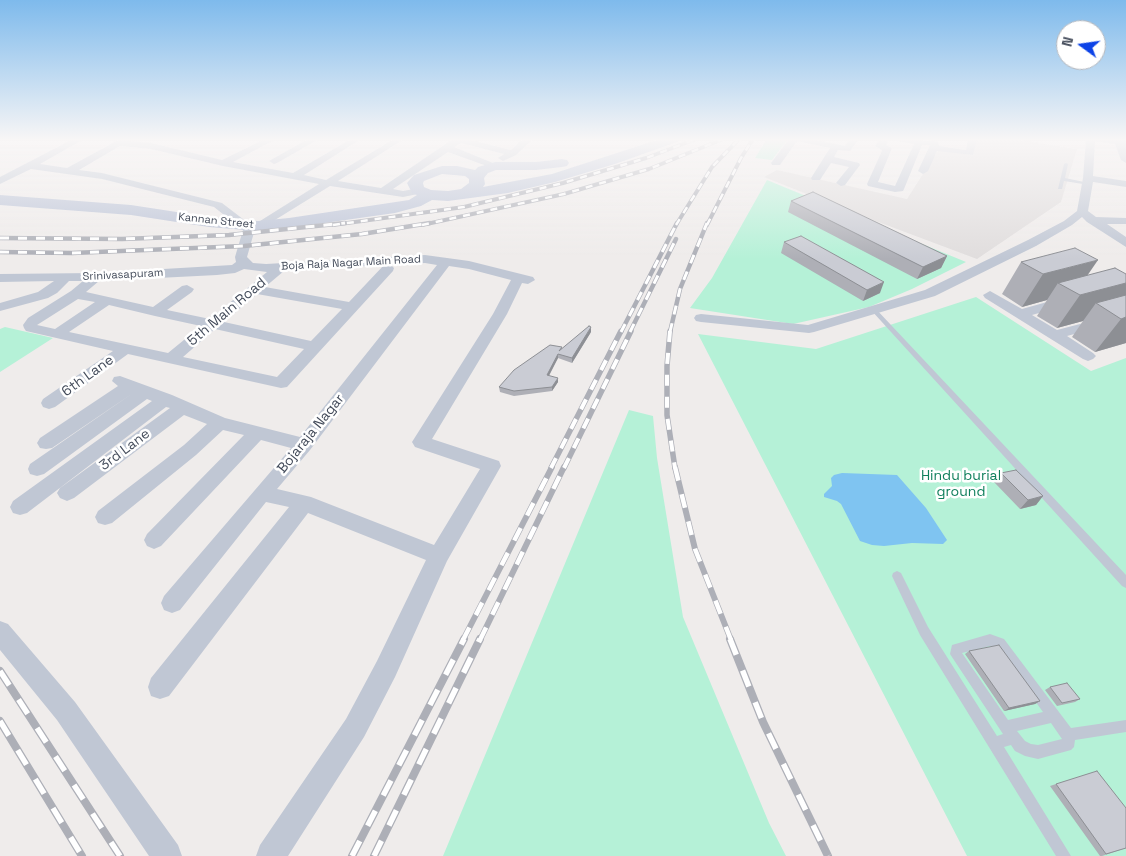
<!DOCTYPE html>
<style>
body{margin:0}
#map{position:relative;width:1126px;height:856px;overflow:hidden;background:#efeceb;font-family:"Space Grotesk",sans-serif}
canvas{display:block}
.north{position:absolute;left:1056px;top:20px;width:50px;height:50px;box-sizing:border-box;background:#fff;border:1px solid #b4b7bd;border-radius:50%;rotate:284deg;font-size:14px;font-weight:700;line-height:20px;text-align:center;color:#434b5a}
.north::after{content:'';display:block;margin:auto;width:18px;height:22px;background:#0d43e7;clip-path:polygon(50% 0,100% 100%,50% 72%,0 100%)}
</style>
<div id="map">
<canvas width="1126" height="856"></canvas>
<div class="north">N</div>
</div>
<script>
const context = document.querySelector('canvas').getContext('2d');
context.lineJoin = 'round';
function fillPath(path, color) { context.fillStyle = color; context.fill(path, 'evenodd'); }
const toPath = rows => new Path2D(rows.map(r => 'M' + r).join(''));
function strokePath(path, color, width, dash) { context.strokeStyle = color; context.lineWidth = width; context.lineCap = dash ? 'butt' : 'round'; context.setLineDash(dash || []); context.stroke(path); }
function write(font, color, halo, rows, align = 'center') {
  context.font = font + ' "Space Grotesk",sans-serif'; context.lineWidth = 5; context.setLineDash([]); context.textBaseline = 'middle'; context.strokeStyle = halo; context.fillStyle = color; for (const [text, x, y, turn = 0] of rows) {
    context.save(); context.translate(x, y); context.rotate((+turn || 0) * Math.PI / 180); context.textAlign = isNaN(turn) ? turn : align; if (halo) context.strokeText(text, 0, 0); context.fillText(text, 0, 0); context.restore();
  }
}
const education = toPath([
 [975,139,1012,139,1077,149,1061,202,977,259,857,214,764,177,777,170,907,199,939,149,973,155]
]);
const green = toPath([
 [767,139,788,139,772,160,755,158],
 [767,180,966,262,912,289,869,307,793,324,690,308,712,278],
 [976,297,1091,371,1126,358,1126,856,967,856,698,334,816,349],
 [5,327,53,338,0,372,0,329],
 [629,410,653,416,657,458,683,617,769,823,786,856,443,856]
]);
const water = toPath([
 [842,473,897,475,926,508,947,540,943,544,912,543,884,546,872,545,860,541,841,504,837,501,824,497,824,494,832,486,831,478,834,475]
]);
const lane = toPath([
 [1066,163,1068,164,1065,178,1089,183,1089,185,1064,181,1062,189,1058,189,1064,164,1066,163],
 [873,307,875,308,1126,575,1126,588,1122,586,871,310,871,308,873,307],
 [897,571,901,573,928,627,997,736,1003,734,950,654,952,645,990,634,1004,639,1071,728,1126,720,1126,732,1075,740,1074,747,1071,750,1038,759,1025,756,1015,751,1011,745,1004,747,1071,856,1056,856,920,635,892,576,893,573,897,571],
 [990,646,996,647,1043,712,1008,720,962,653,990,646],
 [1051,723,1062,739,1038,745,1031,744,1025,741,1017,731,1051,723]
]);
const street = toPath([
 [73,139,84,139,40,164,67,168,120,139,130,139,129,141,151,143,222,160,265,139,276,139,233,162,293,173,351,139,361,139,304,175,326,180,394,139,404,139,338,181,381,188,453,139,467,139,511,150,523,139,533,139,516,155,503,161,498,158,504,154,461,143,454,147,493,163,492,165,484,165,448,152,393,189,403,191,419,188,423,189,424,191,423,193,403,197,330,186,262,228,255,229,247,257,253,263,266,264,425,255,469,261,533,277,535,280,528,284,522,283,507,314,432,439,499,461,501,466,447,561,395,677,364,737,288,856,256,856,260,845,346,719,377,661,426,560,308,513,169,696,160,699,151,696,148,687,151,678,289,507,266,502,180,610,172,613,164,610,161,603,164,596,291,448,261,440,161,546,154,549,147,546,144,540,147,534,244,435,223,430,196,455,112,523,105,525,98,523,95,517,98,511,184,445,207,424,184,415,74,498,67,501,60,498,57,493,60,488,170,408,166,407,27,513,20,515,13,513,10,507,13,501,152,401,147,399,44,474,37,476,30,474,28,469,30,464,133,393,52,448,46,449,40,448,37,443,40,438,118,386,112,381,114,377,120,376,172,395,225,418,300,437,437,265,425,263,391,265,394,268,393,271,287,387,281,388,128,354,55,407,49,409,43,407,41,403,43,399,113,351,26,331,24,328,23,325,28,318,71,291,83,281,69,281,57,293,48,298,0,311,0,303,38,292,54,281,0,282,0,274,95,273,232,265,236,262,235,257,243,230,214,207,102,179,31,169,0,184,0,177,73,139],
 [120,146,151,149,223,166,319,184,252,226,222,203,102,173,79,170,120,146],
 [384,265,349,302,265,287,284,271,384,265],
 [449,266,469,269,511,280,493,314,412,442,415,447,480,469,434,545,311,497,277,489,310,450,449,266],
 [244,269,267,272,210,319,167,310,192,292,194,289,187,285,182,286,153,307,86,292,99,281,217,275,235,273,244,269],
 [257,294,342,309,311,341,224,322,257,294],
 [78,299,95,302,55,329,37,325,78,299],
 [109,305,155,316,201,326,168,353,69,332,109,305],
 [215,329,304,349,277,377,183,357,215,329],
 [308,139,319,139,277,163,274,164,269,161,308,139],
 [789,139,810,139,845,146,850,139,859,139,850,151,838,150,834,157,859,163,860,165,845,185,841,186,836,183,849,167,831,163,820,180,812,180,811,178,830,148,797,141,780,165,772,165,771,163,789,139],
 [881,139,889,139,886,145,892,148,878,182,895,186,914,144,897,141,896,139,935,141,938,142,939,146,966,150,968,139,977,139,973,155,937,151,928,171,923,174,918,171,930,145,922,145,904,189,903,191,895,192,868,186,867,184,881,153,882,150,875,146,881,139],
 [1086,139,1126,140,1126,163,1121,160,1115,144,1095,141,1093,176,1126,181,1126,187,1093,182,1088,211,1096,217,1126,218,1126,224,1107,224,1126,237,1126,247,1087,222,1082,217,1072,225,1036,246,935,296,814,332,809,333,701,322,696,321,694,318,696,315,701,314,808,325,925,290,1028,240,1064,221,1077,211,1083,178,1086,139],
 [990,291,1022,309,1065,297,1070,298,1072,301,1070,304,1032,315,1057,330,1126,312,1126,320,1067,336,1093,353,1096,356,1093,359,1088,361,1083,359,985,298,983,295,990,291],
 [0,621,8,624,75,702,178,845,182,856,149,856,57,720,0,650,0,621]
]);
const secondary = toPath([
 [660,139,679,139,677,142,615,164,555,182,508,193,448,201,432,200,421,206,395,213,289,228,258,231,209,227,131,215,0,205,0,195,131,205,209,217,258,221,289,218,409,200,417,195,412,193,407,183,414,175,442,166,457,166,475,170,478,167,495,162,536,162,562,159,567,160,569,163,567,166,562,167,536,170,496,170,488,173,484,178,485,184,483,187,552,174,660,139],
 [442,174,465,176,469,179,469,183,461,189,448,191,431,190,424,187,423,183,424,181,442,174]
]);
const railFar4 = toPath([
 [333,225,464,207,563,183,646,158,696,139],
 [422,225,564,194,649,169,723,139],
 [676,225,712,167,739,139],
 [707,225,741,158,753,139]
]);
const railFar3 = toPath([
 [0,238,122,239,229,235,345,223],
 [0,252,72,253,244,246,362,234,430,223],
 [621,332,677,223],
 [630,332,676,239],
 [670,332,680,289,707,223]
]);
const railFar2 = toPath([
 [670,331,667,366,667,415,675,468],
 [551,468,621,331],
 [564,468,631,331]
]);
const railFar1 = toPath([
 [675,467,695,549,731,640],
 [463,640,552,467],
 [480,640,564,467]
]);
const rail = toPath([
 [730,639,763,722,828,856],
 [0,671,120,856],
 [0,721,82,856],
 [352,856,464,639],
 [374,856,480,639]
]);
const wall = toPath([
 [791,201,947,256,941,268,917,279,788,212],
 [784,242,880,293,863,301,781,253],
 [1021,262,1088,275,1126,274,1126,343,1095,352,1072,337,1083,321,1057,328,1037,316,1047,300,1022,307,1002,294],
 [591,332,572,363,558,358,549,376,558,382,552,391,514,396,500,392,499,387,562,347,562,349],
 [1001,473,1043,496,1036,505,1020,509,994,482],
 [969,651,1040,701,1035,704,1004,711,965,654],
 [1050,687,1080,699,1075,702,1057,706,1045,690],
 [1056,784,1126,848,1102,856,1100,856,1050,786]
]);
const shadedWall = toPath([
 [947,256,941,268,917,279,923,267],
 [1098,260,1076,292,1058,283,1047,300,1022,307,1043,274],
 [884,282,880,293,863,301,867,290],
 [1126,283,1126,297,1096,303,1083,321,1057,328,1080,295],
 [1126,317,1126,343,1095,352,1121,319],
 [591,327,591,332,572,363,572,358],
 [558,354,558,358,547,379,547,375],
 [558,378,558,382,552,391,552,387],
 [1043,496,1036,505,1020,509,1028,500],
 [1040,701,1035,704,1004,711,1009,708]
]);
const building = toPath([
 [813,192,947,256,923,267,791,201,813,192],
 [801,236,884,282,867,290,784,242,801,236],
 [1075,248,1098,260,1043,274,1021,262,1075,248],
 [1115,268,1126,274,1126,283,1080,295,1058,283,1115,268],
 [1126,295,1126,317,1121,319,1096,303,1126,295],
 [589,326,591,327,572,358,558,354,547,375,558,378,552,387,514,391,499,387,514,370,550,345,562,347,559,351,589,326],
 [1016,470,1043,496,1028,500,1001,473,1016,470],
 [999,645,1040,701,1009,708,969,651,999,645],
 [1067,683,1080,699,1062,703,1050,687,1067,683],
 [1097,771,1126,808,1126,848,1106,854,1056,784,1097,771]
]);
const farStreetnames = [
 ["Kannan Street",216,221,6],
 ["Boja Raja Nagar Main Road",351,263,-3],
 ["Srinivasapuram",123,275,-3]
];
const streetNames = [
 ["5th Main Road",227,312,-40],
 ["6th Lane",88,376,-36],
 ["Bojaraja Nagar",311,434,-51],
 ["3rd Lane",125,450,-37]
];
const parkNames = [
 ["Hindu burial",961,476],
 ["ground",961,492]
];
fillPath(education, '#e0dddd');
fillPath(green, '#b5f1d7');
fillPath(water, '#7fc4f1');
fillPath(lane, '#c0c7d4');
fillPath(street, '#c0c7d4');
fillPath(secondary, '#bcc4d7');
strokePath(railFar4, '#adafb7', 4);
strokePath(railFar3, '#adafb7', 4.5);
strokePath(railFar2, '#adafb7', 5.5);
strokePath(railFar1, '#adafb7', 6);
strokePath(rail, '#adafb7', 8);
strokePath(railFar4, '#fff', 2.5, [7]);
strokePath(railFar3, '#fff', 3, [9]);
strokePath(railFar2, '#fff', 4, [11]);
strokePath(railFar1, '#fff', 4.5, [14]);
strokePath(rail, '#fff', 5.5, [17]);
fillPath(wall, '#aeafb6');
fillPath(shadedWall, '#8d8f94');
fillPath(building, '#caccd4');
strokePath(building, '#8d8f94', 1);
const sky = context.createLinearGradient(0, 0, 0, 259);
sky.addColorStop(0, '#7ebaec');
sky.addColorStop(0.54, '#f8f6f6');
sky.addColorStop(1, '#f8f6f600');
context.fillStyle = sky;
context.fillRect(0, 0, 1126, 259);
write('11px', '#434b5a', '#fff', farStreetnames);
write('14px', '#434b5a', '#fff', streetNames);
write('14px', '#107f5c', '#fff', parkNames);
</script>
